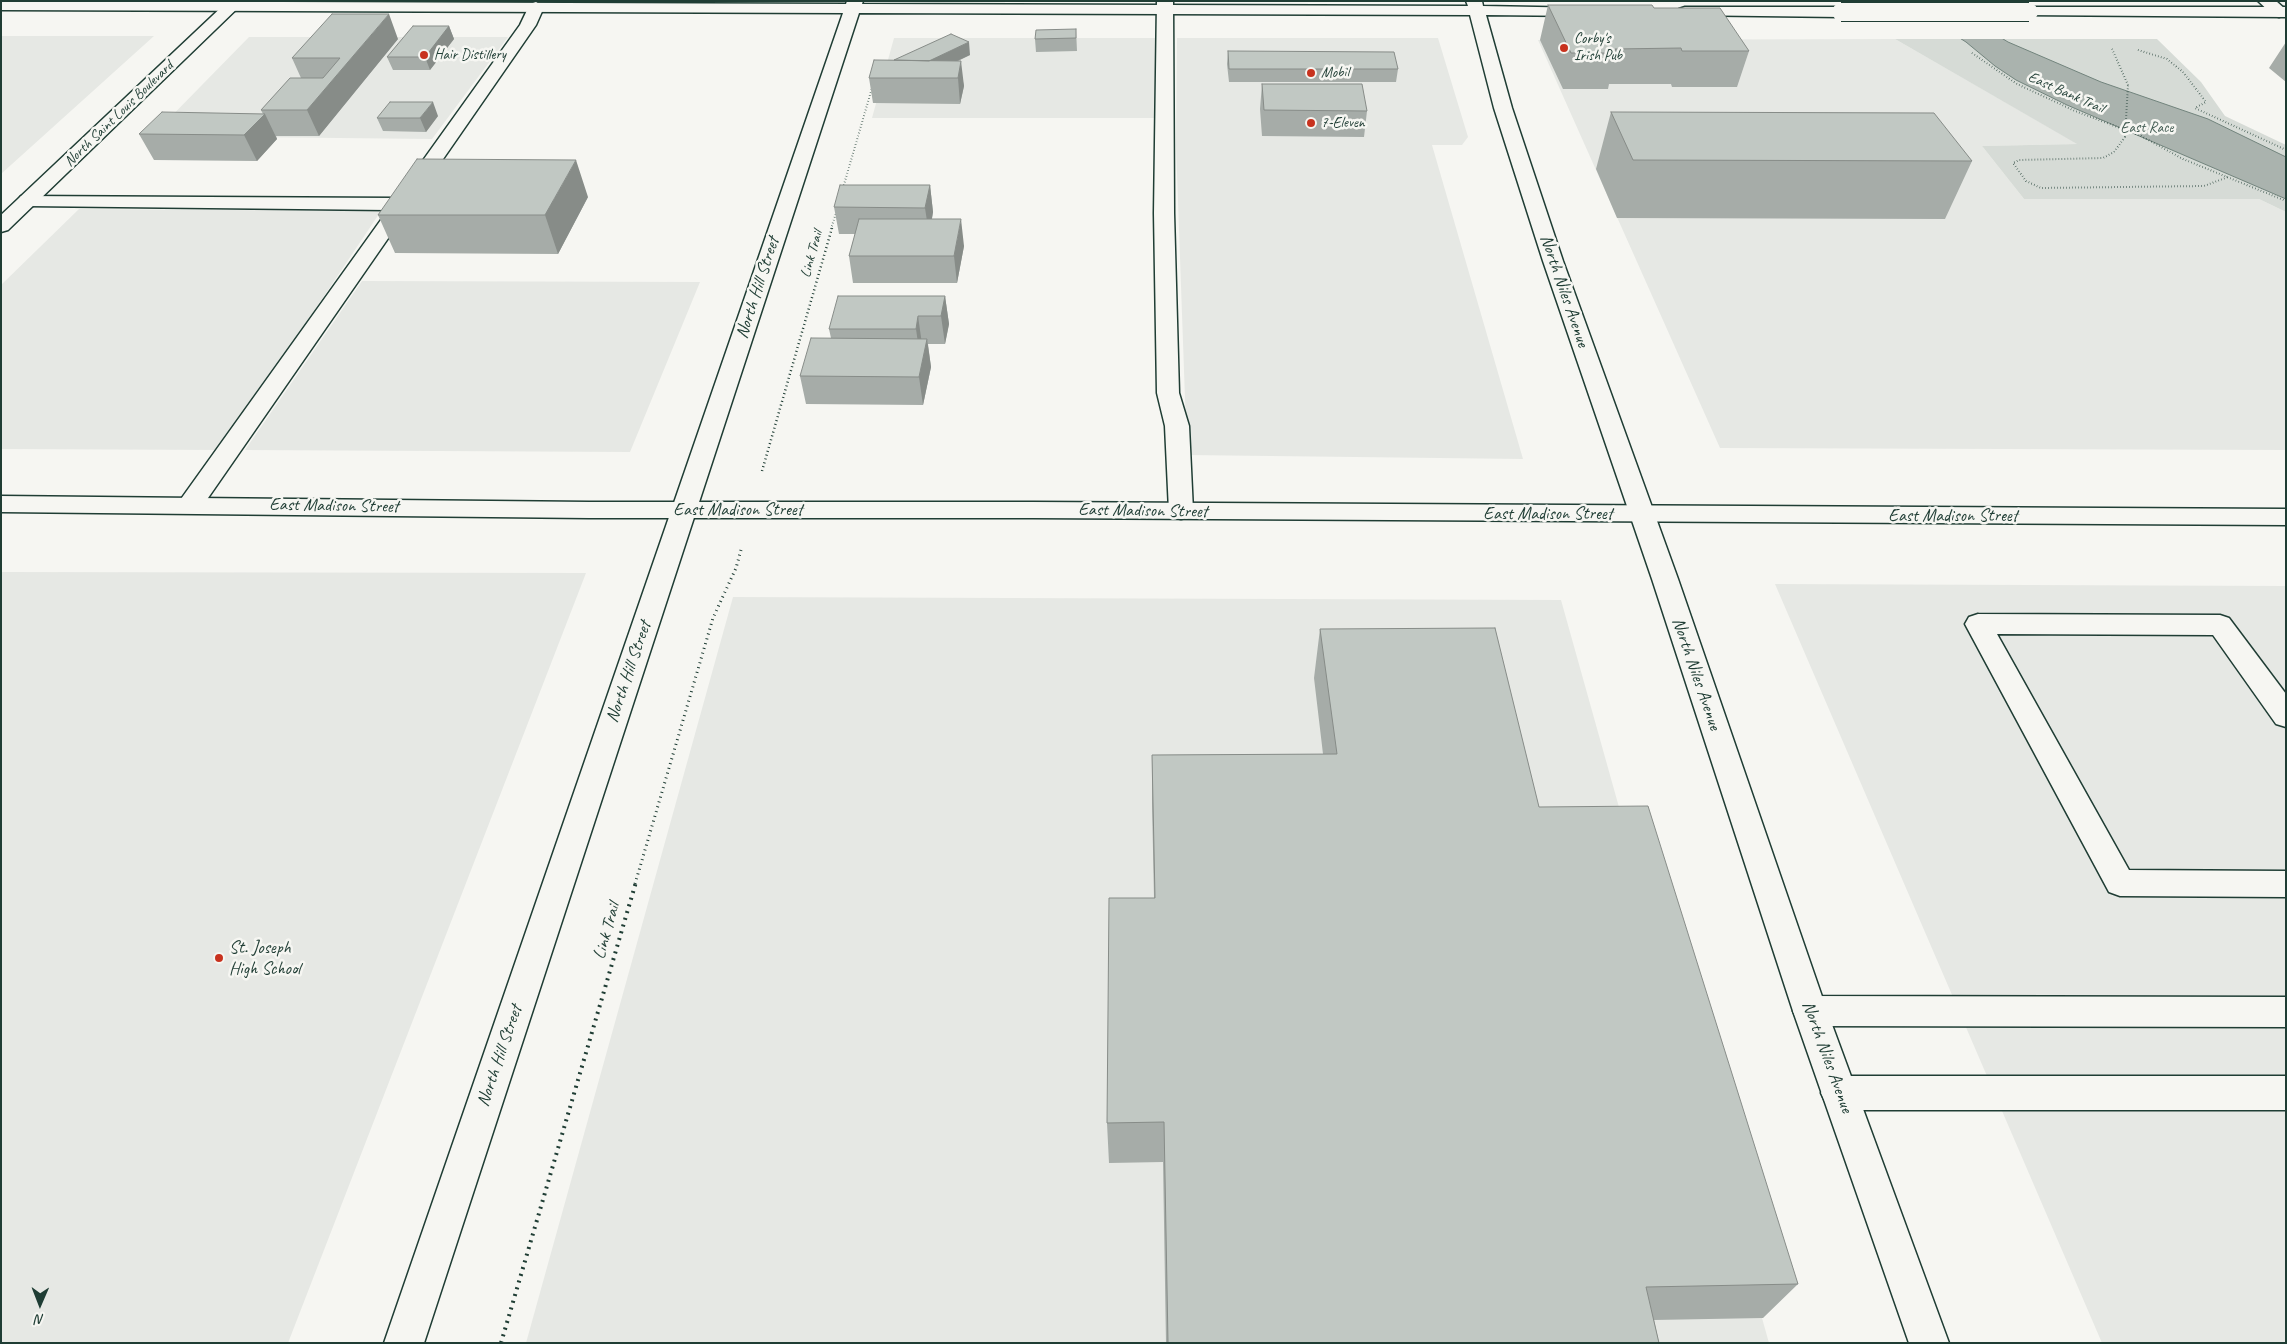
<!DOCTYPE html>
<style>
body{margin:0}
#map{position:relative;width:2287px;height:1344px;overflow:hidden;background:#f6f6f2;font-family:Caveat,sans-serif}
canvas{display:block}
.frame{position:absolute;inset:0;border:2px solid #1f3d34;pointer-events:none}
.north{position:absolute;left:15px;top:1279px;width:50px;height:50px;-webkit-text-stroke:4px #f6f6f2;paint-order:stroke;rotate:181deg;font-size:14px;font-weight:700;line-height:20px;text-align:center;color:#1f3d34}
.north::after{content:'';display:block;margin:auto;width:18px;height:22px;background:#1f3d34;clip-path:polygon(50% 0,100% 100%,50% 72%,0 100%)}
</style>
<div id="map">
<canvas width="2287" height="1344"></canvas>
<div class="frame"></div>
<div class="north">N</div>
</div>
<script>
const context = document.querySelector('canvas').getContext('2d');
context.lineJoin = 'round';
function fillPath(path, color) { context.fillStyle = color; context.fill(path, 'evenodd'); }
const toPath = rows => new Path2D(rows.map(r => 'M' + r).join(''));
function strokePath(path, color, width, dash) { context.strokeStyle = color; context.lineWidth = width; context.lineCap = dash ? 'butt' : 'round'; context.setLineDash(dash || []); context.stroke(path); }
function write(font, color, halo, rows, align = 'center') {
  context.font = font + ' Caveat,sans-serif'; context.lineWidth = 5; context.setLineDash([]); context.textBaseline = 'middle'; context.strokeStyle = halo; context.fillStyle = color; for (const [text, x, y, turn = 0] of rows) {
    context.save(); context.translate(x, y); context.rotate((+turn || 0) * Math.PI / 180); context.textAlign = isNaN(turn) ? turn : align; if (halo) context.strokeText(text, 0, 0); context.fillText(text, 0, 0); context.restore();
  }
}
const built = toPath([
 [1,36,154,36,1,174],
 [249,37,508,37,432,139,152,136],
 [894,38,1155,38,1155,118,872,118],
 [1177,38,1438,38,1468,137,1462,145,1432,145,1523,459,1187,455,1176,145],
 [1895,39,2078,144,1982,146,2024,199,2259,199,2286,212,2286,450,1720,448,1538,40],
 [79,209,381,211,221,450,1,449,1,285],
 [362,281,700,282,630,452,245,450],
 [1,572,586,573,288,1343,1,1343],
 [1775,584,2286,586,2286,1343,2102,1343],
 [733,597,1561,600,1769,1343,526,1343]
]);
const green = toPath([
 [1895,39,2157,39,2201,82,2225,116,2286,145,2286,212,2259,199,2024,199,1982,146,2077,144]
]);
const water = toPath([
 [1901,1,1941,1,2008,42,2101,82,2208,119,2286,157,2286,199,2067,105,2016,80,1995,66,1966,42,1901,1]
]);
const pier = toPath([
 [1899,1,1946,1,2008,39,1956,39]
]);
const pathFar3 = toPath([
 [2112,49,2128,85],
 [2138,50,2167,59,2183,72,2206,102,2195,108,2286,150],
 [1972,53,2017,84,2075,111,2141,136,2183,159,2286,201],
 [2125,137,2114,152,2103,158,2019,160,2013,163,2026,181,2041,188,2204,186,2228,177],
 [843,188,872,88],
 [831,229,836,213]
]);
const pathFar2 = toPath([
 [762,471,832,228]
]);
const pathFar1 = toPath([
 [635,884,713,618,736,568,741,550]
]);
const path = toPath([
 [501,1343,636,882]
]);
const service = toPath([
 [1157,1,1173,1,1174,213,1179,393,1189,426,1193,511,1190,517,1181,519,1172,517,1169,511,1165,426,1157,393,1154,213,1157,1],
 [2258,1,2276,1,2285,9,2286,14,2279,17,2273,15,2258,1],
 [536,2,544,7,536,25,199,511,190,513,181,511,178,505,181,499,388,210,28,206,21,204,18,200,21,196,396,198,520,25,530,4,536,2],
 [1978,614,2220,615,2229,618,2286,694,2286,727,2276,724,2213,635,1997,634,2129,870,2286,871,2286,897,2120,896,2109,892,1965,624,1969,617,1978,614],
 [1810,996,2286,997,2286,1027,1810,1026,1798,1022,1793,1011,1798,1000,1810,996],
 [1839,1076,2286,1076,2286,1110,1839,1110,1827,1105,1821,1093,1827,1081,1839,1076]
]);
const minor = toPath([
 [228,1,245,1,8,230,1,232,1,215,228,1],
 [1,496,589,502,1033,502,2286,509,2286,525,1033,518,589,518,1,512,1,496]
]);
const tertiary = toPath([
 [1,1,846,4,847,1,863,1,862,4,1468,6,1466,1,1482,1,1483,6,1591,8,1593,11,1585,16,1486,15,1512,108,1563,261,1678,579,1827,1011,1949,1343,1909,1343,1793,1011,1652,579,1543,261,1494,108,1470,15,859,13,424,1343,384,1343,843,13,1,10,1,1],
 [1685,7,1841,7,1849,12,1841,17,1679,15,1677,12,1679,9,1685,7],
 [2029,7,2286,7,2286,17,2023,15,2021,12,2023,9,2029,7]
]);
const pathBridge = toPath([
 [2125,137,2128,85]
]);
const tertiaryBridge = toPath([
 [1841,12,2029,12]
]);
const wall = toPath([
 [1548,5,1654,8,1749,51,1737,87,1672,87,1671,84,1609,84,1608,89,1563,89,1540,40],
 [449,26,454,39,430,70,393,70,387,57],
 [1076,29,1077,51,1036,52,1035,39],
 [398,39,319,136,276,136,277,139,257,161,154,160,139,134,263,114,261,110,301,78,292,58],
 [2286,42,2286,82,2269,68],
 [1228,51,1398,69,1396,82,1229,82,1227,64],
 [970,55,958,61,964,86,960,104,873,103,869,78,894,60],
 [1262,84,1367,111,1364,137,1262,136,1260,109],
 [1611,112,1972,161,1945,219,1617,218,1596,169],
 [438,116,426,132,383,131,377,118],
 [930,185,933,212,932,219,964,246,957,283,853,283,849,256,855,234,839,234,834,207],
 [588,197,558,254,395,253,378,215],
 [945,296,949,324,945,344,928,344,931,367,923,405,806,404,800,376,831,338,829,329],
 [1320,629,1539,807,1798,1284,1763,1318,1654,1320,1659,1343,1166,1343,1163,1162,1109,1163,1107,1123,1154,898,1152,803,1152,755,1323,754,1314,678]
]);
const shadedWall = toPath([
 [389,14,398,39,319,136,307,110],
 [449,26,454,39,430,70,425,57],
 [969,42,970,55,920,78,907,71],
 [961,61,964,86,960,104,958,78],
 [433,102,438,116,426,132,420,118],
 [265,114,277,139,257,161,244,135],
 [576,160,588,197,558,254,545,215],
 [930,185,933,212,929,234,925,208],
 [961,219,964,246,957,283,954,256],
 [945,296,949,324,945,344,941,316],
 [918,316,922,344,920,357,916,329],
 [927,339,931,367,923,405,919,377]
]);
const building = toPath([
 [1548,5,1652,5,1654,8,1720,8,1749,51,1682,51,1681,48,1615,49,1617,53,1571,53,1548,5],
 [332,14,389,14,307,110,261,110,290,78,323,78,340,58,292,58,332,14],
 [413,26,449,26,425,57,387,57,413,26],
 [1076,29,1076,38,1035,39,1036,30,1076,29],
 [951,34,969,42,929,61,894,60,951,34],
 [1228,51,1394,52,1398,69,1229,69,1228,51],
 [874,60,961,61,958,78,869,78,874,60],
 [1262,84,1362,84,1367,111,1264,110,1262,84],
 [390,102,433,102,420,118,377,118,390,102],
 [162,112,265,114,244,135,139,134,162,112],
 [1611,112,1934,113,1972,161,1633,160,1611,112],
 [417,159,576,160,545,215,378,215,417,159],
 [840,185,930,185,925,208,834,207,840,185],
 [859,219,961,219,954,256,849,256,859,219],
 [838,296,945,296,941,316,918,316,916,329,829,329,838,296],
 [811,338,927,339,919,377,800,376,811,338],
 [1495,628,1539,807,1648,806,1798,1284,1646,1287,1659,1343,1168,1343,1164,1122,1107,1123,1109,898,1155,898,1152,755,1337,754,1320,629,1495,628]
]);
const markers = [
 [1564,48,5,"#c8321e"],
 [424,55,5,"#c8321e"],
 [1311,73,5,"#c8321e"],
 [1311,123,5,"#c8321e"],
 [219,958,5,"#c8321e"]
];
const farPoinames = [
 ["Corby's",1574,39],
 ["Irish Pub",1574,56],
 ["Hair Distillery",434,55],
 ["Mobil",1321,73],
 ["7-Eleven",1321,123]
];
const farStreetnames = [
 ["East Bank Trail",2066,93,24],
 ["North Saint Louis Boulevard",119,114,-44],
 ["Link Trail",812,254,-74]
];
const farParknames = [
 ["East Race",2147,128]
];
const streetNames = [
 ["North Hill Street",758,288,-72],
 ["North Niles Avenue",1564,291,71],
 ["East Madison Street",334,506,1],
 ["East Madison Street",738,510],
 ["East Madison Street",1143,511,1],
 ["East Madison Street",1548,514],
 ["East Madison Street",1953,516],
 ["North Hill Street",629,672,-71],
 ["North Niles Avenue",1696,674,71],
 ["Link Trail",607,931,-74],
 ["North Hill Street",500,1056,-71],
 ["North Niles Avenue",1827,1057,70]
];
const poiNames = [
 ["St. Joseph",229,948],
 ["High School",229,969]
];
fillPath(built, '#e6e8e4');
fillPath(green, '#d6dbd6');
fillPath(water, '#aab3ae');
strokePath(water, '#72847d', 1);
fillPath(pier, '#f6f6f2');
strokePath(service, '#1f3d34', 3);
strokePath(minor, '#1f3d34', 3);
strokePath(tertiary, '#1f3d34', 3);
strokePath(pathFar3, '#1f3d34', 2, [0.5, 2.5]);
strokePath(pathFar2, '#1f3d34', 2.5, [1, 3]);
strokePath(pathFar1, '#1f3d34', 3, [1, 4]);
strokePath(path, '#1f3d34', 4, [2, 5]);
fillPath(service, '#f6f6f2');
fillPath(minor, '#f6f6f2');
fillPath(tertiary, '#f6f6f2');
strokePath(tertiaryBridge, '#1f3d34', 20, []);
strokePath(pathBridge, '#1f3d34', 2, [0.5, 2.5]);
strokePath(tertiaryBridge, '#f6f6f2', 18);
fillPath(wall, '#a6aca8');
fillPath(shadedWall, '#878c88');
fillPath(building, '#c1c8c3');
strokePath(building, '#878c88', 1);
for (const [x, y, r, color] of markers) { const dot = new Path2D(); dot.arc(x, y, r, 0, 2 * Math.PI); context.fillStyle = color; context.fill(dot); strokePath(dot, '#f6f6f2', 2); }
write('15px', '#1f3d34', '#f6f6f2', farPoinames, 'left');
write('15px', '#1f3d34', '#f6f6f2', farStreetnames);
write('15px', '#445d54', '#f6f6f2', farParknames);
write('18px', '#1f3d34', '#f6f6f2', streetNames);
write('18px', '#1f3d34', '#f6f6f2', poiNames, 'left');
</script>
